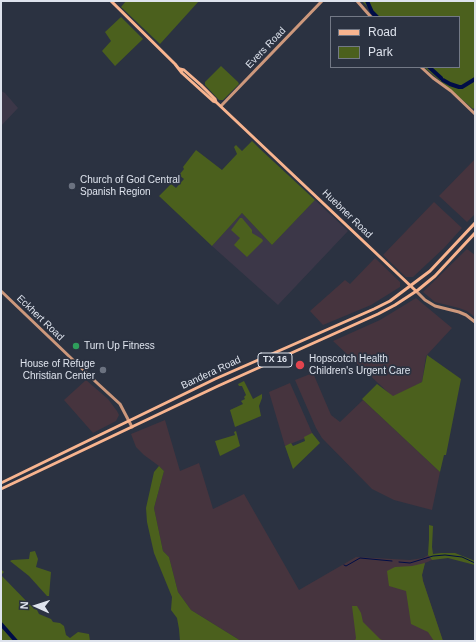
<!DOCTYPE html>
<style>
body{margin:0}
#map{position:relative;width:476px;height:642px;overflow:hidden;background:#2b3241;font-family:Arial,sans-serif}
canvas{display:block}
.frame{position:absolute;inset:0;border:2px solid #dee3ed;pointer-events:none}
.legend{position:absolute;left:330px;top:16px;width:130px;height:52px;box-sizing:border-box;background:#2b3241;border:1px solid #737986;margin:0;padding:5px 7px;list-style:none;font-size:12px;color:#dee3ed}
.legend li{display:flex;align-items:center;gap:8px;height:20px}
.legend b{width:20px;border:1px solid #737986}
.north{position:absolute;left:16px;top:586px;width:40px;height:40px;-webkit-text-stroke:3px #2b3241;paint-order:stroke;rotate:273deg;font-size:11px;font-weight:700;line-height:16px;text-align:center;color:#dee3ed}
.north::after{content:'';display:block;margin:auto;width:14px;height:18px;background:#dee3ed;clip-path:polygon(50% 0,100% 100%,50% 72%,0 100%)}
</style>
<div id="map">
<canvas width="476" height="642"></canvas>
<div class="frame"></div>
<ul class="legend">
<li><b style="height:5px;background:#f8b48f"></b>Road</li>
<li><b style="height:11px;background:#4b601d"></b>Park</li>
</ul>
<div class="north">N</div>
</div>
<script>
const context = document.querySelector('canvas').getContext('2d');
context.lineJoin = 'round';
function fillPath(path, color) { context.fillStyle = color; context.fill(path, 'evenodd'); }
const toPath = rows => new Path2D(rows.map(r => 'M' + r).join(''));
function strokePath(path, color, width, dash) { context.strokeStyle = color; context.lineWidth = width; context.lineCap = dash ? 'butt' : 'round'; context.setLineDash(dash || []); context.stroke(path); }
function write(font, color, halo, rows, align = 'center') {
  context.font = font + ' Arial,sans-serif'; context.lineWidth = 3.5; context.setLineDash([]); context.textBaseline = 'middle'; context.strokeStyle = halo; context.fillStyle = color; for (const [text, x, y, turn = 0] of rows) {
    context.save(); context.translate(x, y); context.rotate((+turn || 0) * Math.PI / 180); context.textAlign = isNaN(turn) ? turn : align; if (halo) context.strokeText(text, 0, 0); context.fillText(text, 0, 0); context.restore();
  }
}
const commercial = toPath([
 [475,159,475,214,467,222,439,196],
 [434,202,462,228,444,248,413,277,406,277,383,255],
 [467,249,475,255,475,317,467,311,459,308,435,302,423,292],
 [375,258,400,282,400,287,371,305,323,325,310,311,345,280,350,284],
 [416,298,452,328,426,356,422,382,393,397,333,341,380,320],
 [313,373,331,415,340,422,363,400,440,472,432,510,394,500,372,489,322,438,316,428,295,380],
 [86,380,108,399,117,411,119,415,116,421,93,433,64,400],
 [290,383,313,435,285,446,269,392],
 [165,420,180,471,199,463,213,509,244,494,299,590,356,557,410,560,423,558,428,555,432,560,425,563,422,575,423,581,443,641,241,641,191,610,178,592,169,557,163,551,154,508,164,471,159,466,144,455,136,447,131,434]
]);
const education = toPath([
 [1,91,5,93,18,108,1,126],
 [315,200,348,231,278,305,212,246,242,213,272,245]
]);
const green = toPath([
 [126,1,199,1,160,44,121,7],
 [362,1,475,1,475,107,473,109,424,67,459,67,459,17,377,17],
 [121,17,143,39,115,66,102,51,111,41,105,32],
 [221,66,238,82,239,84,223,100,219,100,205,85,205,82],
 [252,141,260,149,315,200,272,245,242,213,212,246,159,196,171,184,176,188,184,179,179,175,184,169,183,167,196,150,222,170,237,154,234,147,236,145,242,151],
 [240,218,242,218,252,230,252,233,262,239,263,241,247,257,234,245,240,238,231,230],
 [427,355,461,379,446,455,444,455,440,472,362,399,377,384,393,396,422,382],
 [244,381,253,399,262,394,262,398,259,406,261,416,235,427,230,410,243,404,241,401,245,399,244,397,246,395,242,386,239,386,238,384],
 [236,431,240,446,220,456,215,441,235,435,234,432],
 [312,433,320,443,293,469,285,446,291,443,293,446,305,441,304,437],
 [159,466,164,471,154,508,163,551,169,557,178,592,191,610,241,641,180,641,179,629,177,618,171,610,172,597,154,553,147,522,146,508,154,472],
 [429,525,433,526,432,547,433,554,441,553,455,553,475,561,475,565,448,558,432,560,428,555,429,539],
 [35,551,38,559,36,567,51,572,49,596,47,596,29,576,10,561,12,560,29,559,30,552],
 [425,563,422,575,423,581,443,641,434,641,428,632,411,624,406,591,389,586,387,571,395,567,412,566],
 [1,569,4,572,1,575,34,609,37,610,39,614,51,619,53,622,60,623,64,626,66,635,70,638,78,632,89,634,90,641,1,641],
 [352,606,357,606,361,613,363,622,380,639,384,641,355,641,356,638]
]);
const stream = toPath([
 [399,562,410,563,433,556,445,555,462,557,475,563],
 [344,565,346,566,360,558,392,561]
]);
const river = toPath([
 [367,1,372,12,377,17],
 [429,67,441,78],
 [443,80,450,84,459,87,462,87,475,79],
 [1,624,16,641]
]);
const secondary = toPath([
 [357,1,371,17],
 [421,67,433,78,451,91,475,114],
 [221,106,322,1],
 [1,291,96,382,120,404,132,427],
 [416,291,425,300,435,306,459,312,466,315,475,322]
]);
const primary = toPath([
 [111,1,175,64,182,73,213,101,216,102],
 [180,69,184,70,201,85,215,99,216,102,416,291],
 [1,483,215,379,374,309,390,301,430,271,475,223],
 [1,489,218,386,378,314,395,305,418,290,435,276,475,233]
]);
const markers = [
 [72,186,4,"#6b7280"],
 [76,346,4,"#2e9e5b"],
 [300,365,5,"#e0444e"],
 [103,370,4,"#6b7280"]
];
const shields = [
 [275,360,34]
];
const shieldNames = [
 ["TX 16",275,360]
];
const streetNames = [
 ["Evers Road",266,48,-46],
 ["Huebner Road",347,214,44],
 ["Eckhert Road",40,318,44],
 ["Bandera Road",211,373,-25]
];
const poiNames = [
 ["Church of God Central",80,180],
 ["Spanish Region",80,192],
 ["Turn Up Fitness",84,346],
 ["Hopscotch Health",309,359],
 ["Children's Urgent Care",309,371],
 ["House of Refuge",95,364,"right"],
 ["Christian Center",95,376,"right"]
];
fillPath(commercial, '#46343e');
fillPath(education, '#3c3748');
fillPath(green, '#4b601d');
strokePath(stream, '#000d47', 1);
strokePath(river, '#000d47', 4);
strokePath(secondary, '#cd987c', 3);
strokePath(primary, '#f8b48f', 3);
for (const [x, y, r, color] of markers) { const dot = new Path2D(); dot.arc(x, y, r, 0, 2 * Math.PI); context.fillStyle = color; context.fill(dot); strokePath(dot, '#2b3241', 1.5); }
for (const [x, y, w] of shields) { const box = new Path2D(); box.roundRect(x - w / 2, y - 7, w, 14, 3); context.fillStyle = '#2b3241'; context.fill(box); strokePath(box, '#dee3ed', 1); }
write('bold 9px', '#dee3ed', null, shieldNames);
write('10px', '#dee3ed', '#2b3241', streetNames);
write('10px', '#dee3ed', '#2b3241', poiNames, 'left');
</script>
